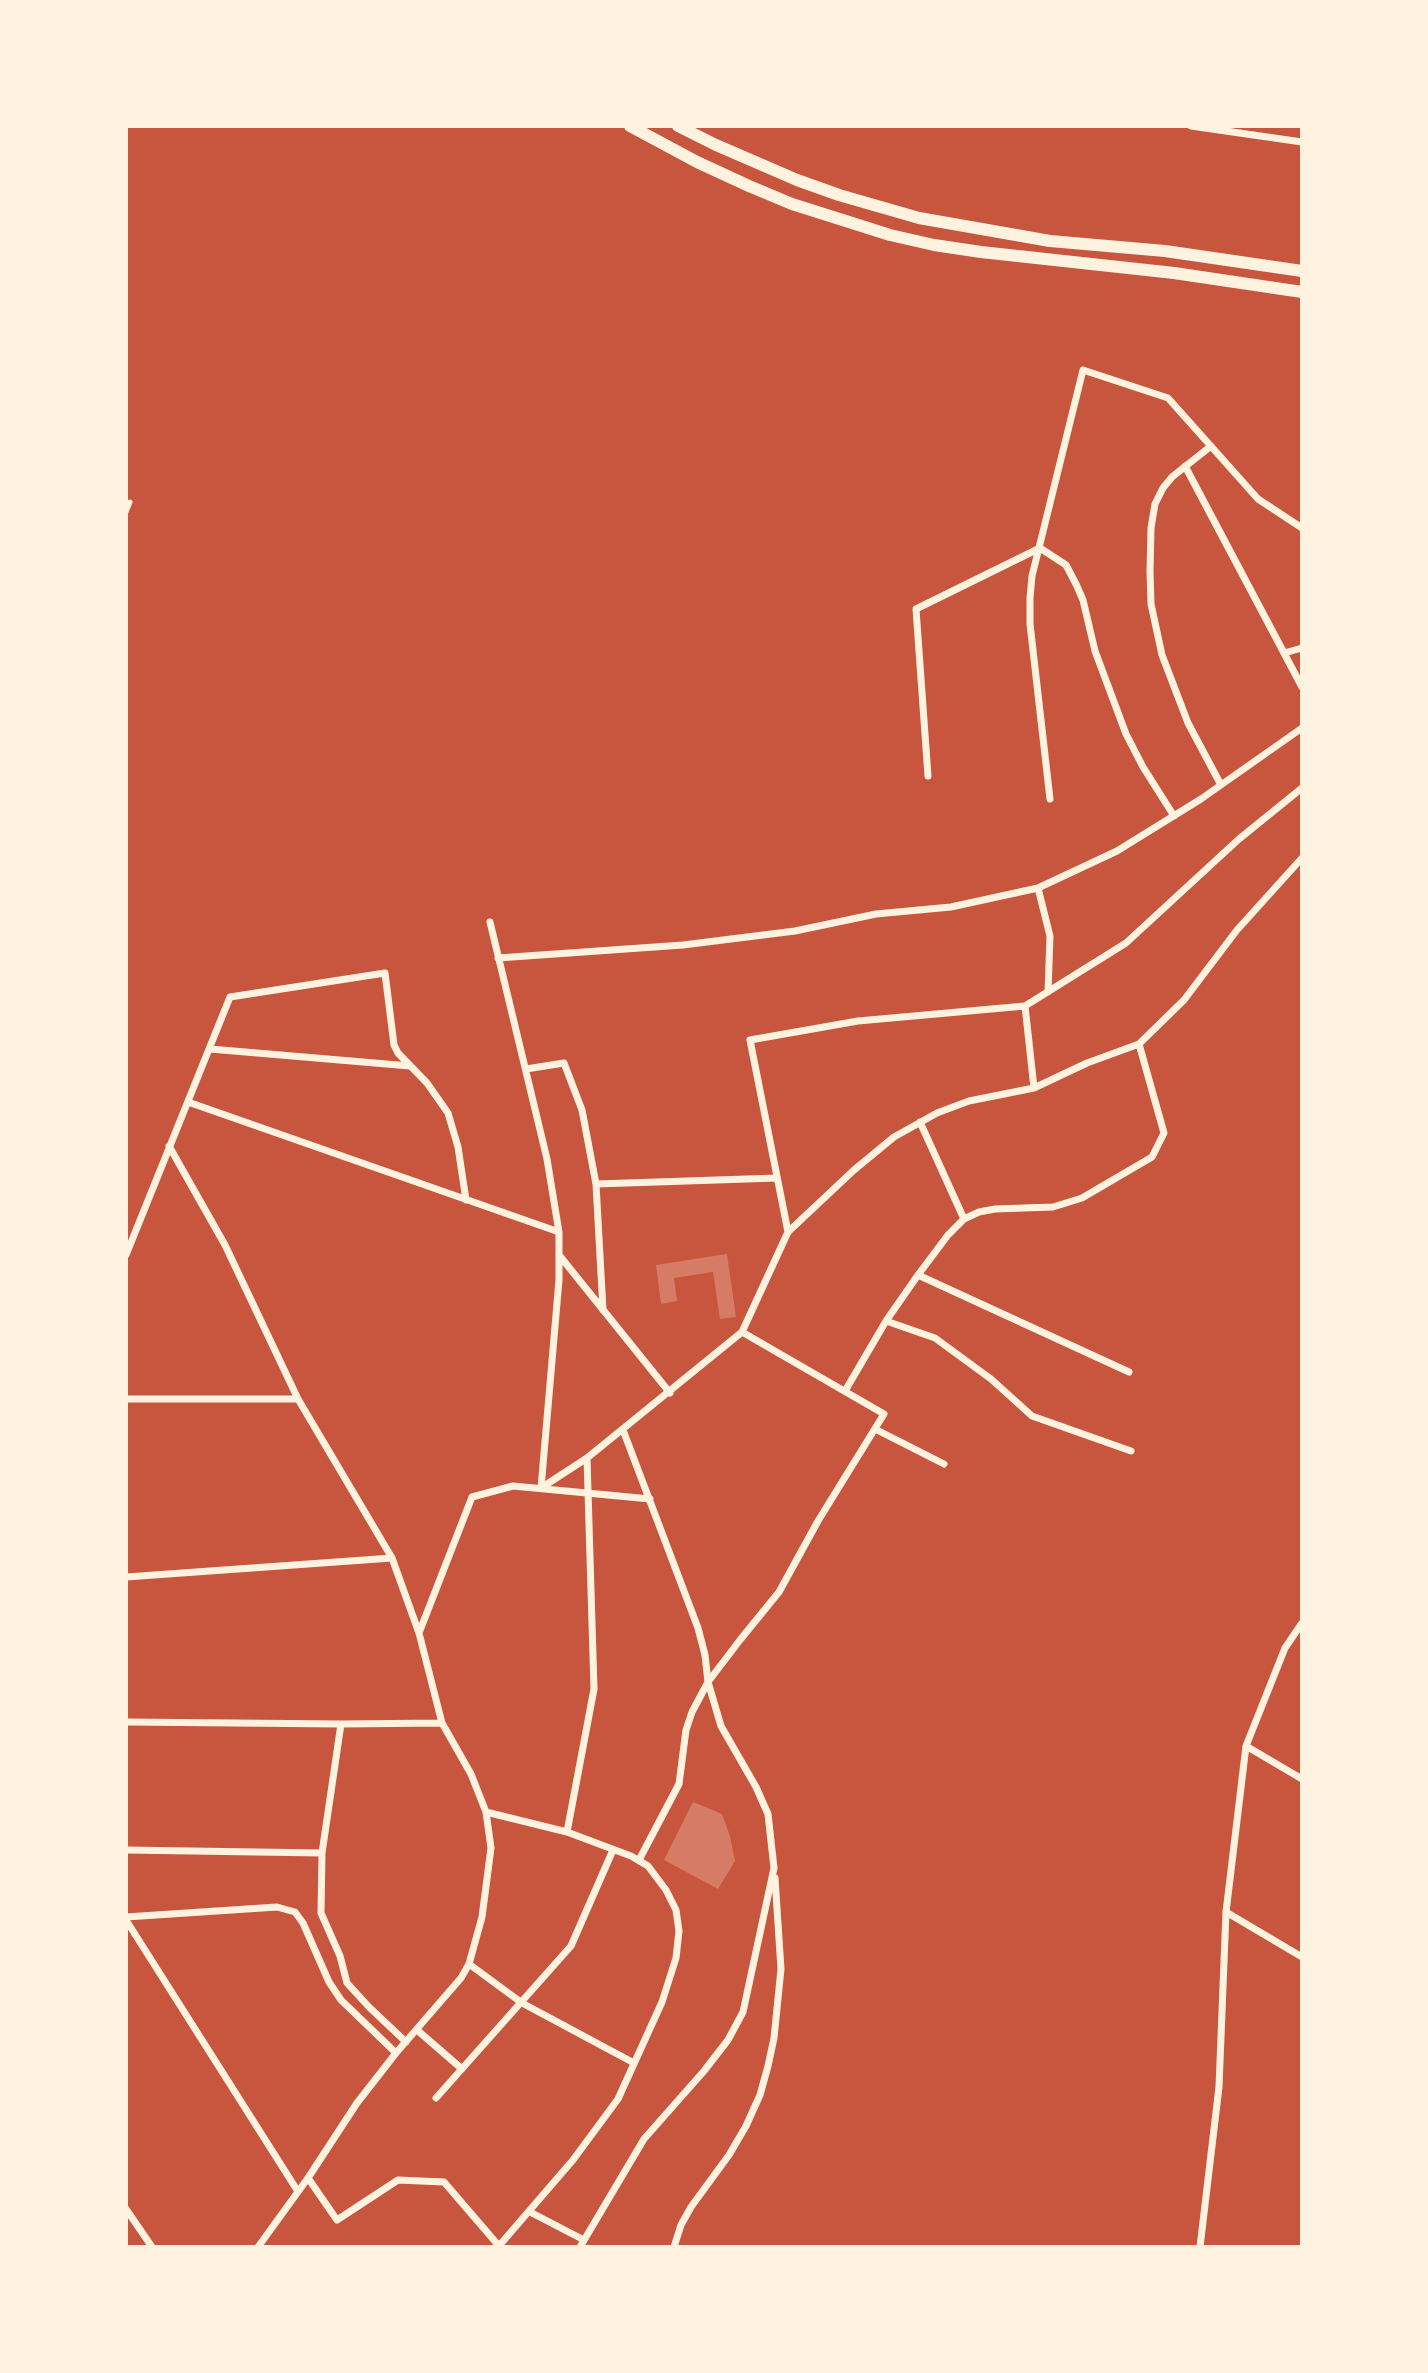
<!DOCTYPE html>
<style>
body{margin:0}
#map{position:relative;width:1428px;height:2373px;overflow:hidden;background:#c8553d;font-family:"Alegreya Sans",sans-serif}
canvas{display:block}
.frame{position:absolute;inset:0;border:128px solid #fff3e0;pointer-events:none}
</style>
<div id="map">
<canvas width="1428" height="2373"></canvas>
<div class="frame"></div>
</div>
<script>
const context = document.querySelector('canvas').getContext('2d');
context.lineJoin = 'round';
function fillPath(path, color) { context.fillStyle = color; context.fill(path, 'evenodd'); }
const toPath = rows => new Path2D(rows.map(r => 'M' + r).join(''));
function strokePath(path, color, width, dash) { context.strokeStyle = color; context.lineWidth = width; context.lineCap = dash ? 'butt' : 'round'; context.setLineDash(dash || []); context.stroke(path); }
const building = toPath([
 [727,1254,736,1317,720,1319,713,1272,674,1278,677,1301,661,1304,656,1265],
 [693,1802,722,1814,730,1836,735,1861,718,1889,664,1860]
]);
const service = toPath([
 [126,512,130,502]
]);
const minor = toPath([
 [1191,126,1302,142],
 [1211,446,1172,477,1163,488,1155,504,1151,528,1150,571,1151,604,1162,655,1188,723,1221,785],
 [1185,466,1302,687],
 [1040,548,1066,565,1076,584,1083,600,1095,651,1126,734,1143,767,1174,816],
 [1284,653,1302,648],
 [928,776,916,609,1040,548],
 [1050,799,1030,624,1030,598,1032,576,1083,370,1168,398,1258,499,1302,528],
 [1038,888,1050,936,1048,992],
 [490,922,547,1159,559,1232,559,1280,541,1488],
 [498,958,683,945,795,931,876,914,951,907,1038,888,1117,851,1201,799,1302,728],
 [1025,1006,1034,1088],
 [210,1049,410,1066],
 [526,1069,564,1063,582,1110,596,1184,603,1310],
 [188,1102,559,1232],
 [920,1122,964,1219],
 [169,1146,225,1245,298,1399,392,1558,419,1633,442,1723,471,1774,486,1812,491,1848,482,1917,469,1964,461,1978,396,2053,357,2103,308,2178,258,2247],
 [596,1184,777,1178],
 [788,1232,750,1040,858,1021,1025,1006,1126,943,1239,839,1302,788],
 [126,1255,230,997,385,973,394,1045,398,1053,427,1083,448,1113,458,1147,466,1200],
 [559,1255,670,1393],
 [918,1275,1129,1372],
 [886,1321,935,1338,991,1379,1032,1416,1131,1451],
 [845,1391,886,1321,918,1275,948,1235,964,1219,979,1212,995,1209,1053,1207,1082,1198,1152,1157,1164,1133,1139,1044],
 [126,1399,298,1399],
 [875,1429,944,1464],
 [541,1488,587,1458,742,1332,788,1232,854,1170,894,1137,937,1113,969,1101,1034,1088,1087,1063,1139,1044,1184,1000,1237,930,1302,858],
 [126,1577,392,1558],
 [419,1633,472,1497,513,1486,650,1499],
 [126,1722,341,1724,442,1723],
 [341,1724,322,1853,321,1913,340,1956,347,1983,369,2007,406,2042],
 [1246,1746,1302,1779],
 [486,1812,567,1832,631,1856,648,1866,666,1890,676,1910,679,1931,676,1958,662,2002,618,2099,573,2160,498,2247],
 [567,1832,594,1689,587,1458],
 [126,1850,322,1853],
 [639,1860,679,1784,686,1730,692,1712,708,1682,740,1640,779,1592,818,1521,884,1414,742,1332],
 [1226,1912,1302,1957],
 [126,1917,277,1907,295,1912,303,1923,329,1982,341,2000,396,2053],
 [126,1920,297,2190],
 [469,1964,522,2003,634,2063],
 [417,2030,462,2069],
 [436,2098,571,1946,613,1850],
 [308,2178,337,2220,398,2180,444,2182,499,2246],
 [126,2209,152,2247],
 [530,2212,584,2240],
 [580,2247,644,2139,704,2071,728,2040,743,2012,774,1868,768,1814,756,1787,721,1726,708,1682,705,1655,698,1628,623,1430],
 [674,2247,681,2225,691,2207,729,2155,746,2126,760,2095,768,2066,774,2038,781,1969,775,1878],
 [1200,2247,1219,2087,1226,1912,1246,1746,1285,1648,1302,1623]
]);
const tertiary = toPath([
 [630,126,697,162,749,186,792,204,890,235,934,245,981,252,1174,273,1302,292],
 [678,126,716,145,797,180,839,195,919,218,1050,241,1165,251,1302,271]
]);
fillPath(building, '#d67c66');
strokePath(service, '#fff3e0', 5);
strokePath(minor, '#fff3e0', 7);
strokePath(tertiary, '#fff3e0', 12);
</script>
